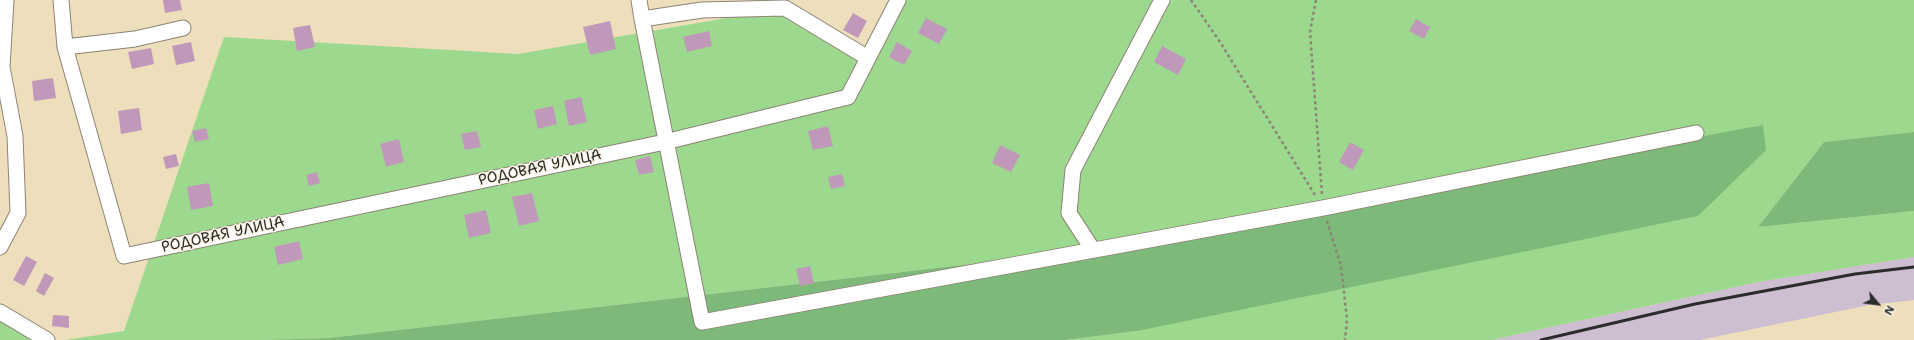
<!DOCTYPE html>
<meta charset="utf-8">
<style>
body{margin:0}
#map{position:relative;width:1914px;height:340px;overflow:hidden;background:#eddebc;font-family:"Shantell Sans",sans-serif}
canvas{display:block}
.north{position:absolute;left:1858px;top:284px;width:40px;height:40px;-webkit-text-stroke:3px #fcf5e5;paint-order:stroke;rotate:119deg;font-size:11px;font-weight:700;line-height:16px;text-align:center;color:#2b2b2b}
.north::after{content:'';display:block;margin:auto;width:14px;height:18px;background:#2b2b2b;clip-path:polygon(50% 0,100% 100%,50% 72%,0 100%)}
</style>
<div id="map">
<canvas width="1914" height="340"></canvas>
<div class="north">N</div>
</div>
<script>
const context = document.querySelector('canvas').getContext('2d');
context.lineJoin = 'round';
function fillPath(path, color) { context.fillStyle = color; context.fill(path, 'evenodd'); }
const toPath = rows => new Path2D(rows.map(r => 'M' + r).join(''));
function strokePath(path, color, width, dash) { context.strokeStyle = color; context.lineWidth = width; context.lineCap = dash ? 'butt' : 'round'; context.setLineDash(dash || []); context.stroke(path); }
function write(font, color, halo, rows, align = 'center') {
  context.font = font + ' "Shantell Sans",sans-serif'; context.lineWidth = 3; context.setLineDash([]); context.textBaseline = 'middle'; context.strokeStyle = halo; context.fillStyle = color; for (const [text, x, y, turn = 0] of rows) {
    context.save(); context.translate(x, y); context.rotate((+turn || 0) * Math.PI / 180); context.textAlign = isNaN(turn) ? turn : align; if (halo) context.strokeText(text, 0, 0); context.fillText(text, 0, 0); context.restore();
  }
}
const industrial = toPath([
 [1914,257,1914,300,1869,305,1700,340,1491,340,1758,282]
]);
const green = toPath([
 [906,0,1914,0,1914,132,1824,142,1758,227,1914,211,1914,257,1758,282,1491,340,1066,340,1137,331,1093,250,329,338,261,340,66,340,124,331,224,37,518,54,785,8,871,59],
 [0,318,55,340,0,340]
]);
const forest = toPath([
 [1763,125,1766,150,1698,216,1137,331,1066,340,261,340,329,338,1093,250],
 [1914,132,1914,211,1758,227,1824,142]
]);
const building = toPath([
 [163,0,180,0,182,10,165,13],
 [853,13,867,21,858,38,843,30],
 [926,18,947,29,939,44,918,33],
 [1416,19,1430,27,1424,39,1409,31],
 [610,21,616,49,590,55,583,27],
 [310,25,315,47,297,51,293,28],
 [709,31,712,46,687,52,683,37],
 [191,42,195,61,176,65,172,46],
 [897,42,912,51,904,65,889,57],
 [1162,46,1186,59,1178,75,1154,62],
 [151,48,154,64,132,69,128,52],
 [53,78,56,98,34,101,32,81],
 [581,97,587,122,569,126,564,101],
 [553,106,557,124,538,129,534,110],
 [139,108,142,130,121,134,118,111],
 [828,126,833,146,813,150,808,131],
 [206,128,209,139,195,142,192,131],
 [477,131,481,147,465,150,461,134],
 [399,139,404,162,386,167,380,144],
 [1350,142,1364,150,1353,170,1339,162],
 [1000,145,1020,155,1011,172,992,163],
 [176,154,179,166,166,169,163,157],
 [650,156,654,172,639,175,635,160],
 [317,172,320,183,309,186,306,175],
 [842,174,845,186,831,189,828,177],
 [209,183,213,206,191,210,187,187],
 [532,193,539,221,519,226,512,197],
 [486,210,491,233,469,238,464,215],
 [299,241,303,259,278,265,274,247],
 [26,256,37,262,24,286,13,280],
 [810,266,814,283,800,286,796,269],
 [45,273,54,278,44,296,36,291],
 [53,315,69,316,69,328,52,326]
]);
const path = toPath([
 [1191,0,1220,42,1315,195],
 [1316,0,1310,32,1322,195],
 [1327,221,1341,266,1347,319,1345,340]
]);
const minor = toPath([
 [61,0,65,47,124,256,665,142,848,97,898,0],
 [639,0,642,19,702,10,785,8,868,58],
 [642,19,702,322,1323,208,1696,133],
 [65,47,135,39,183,28],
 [0,247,18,213,15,136,2,67,6,0],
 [1093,250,1069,213,1073,170,1162,0],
 [0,312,47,340]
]);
const rail = toPath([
 [1541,340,1695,304,1855,274,1914,267]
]);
const streetNames = [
 ["РОДОВАЯ УЛИЦА",540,168,-12],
 ["РОДОВАЯ УЛИЦА",223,235,-12]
];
fillPath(industrial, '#cebed1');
fillPath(green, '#9cd98e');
fillPath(forest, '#7db979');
fillPath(building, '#c099ba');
strokePath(minor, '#8c8474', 17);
strokePath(path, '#8c8474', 2.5, [3, 3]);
strokePath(minor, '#fff', 15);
strokePath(rail, '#2b2b2b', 3);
write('15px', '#2b2b2b', '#fcf5e5', streetNames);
</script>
